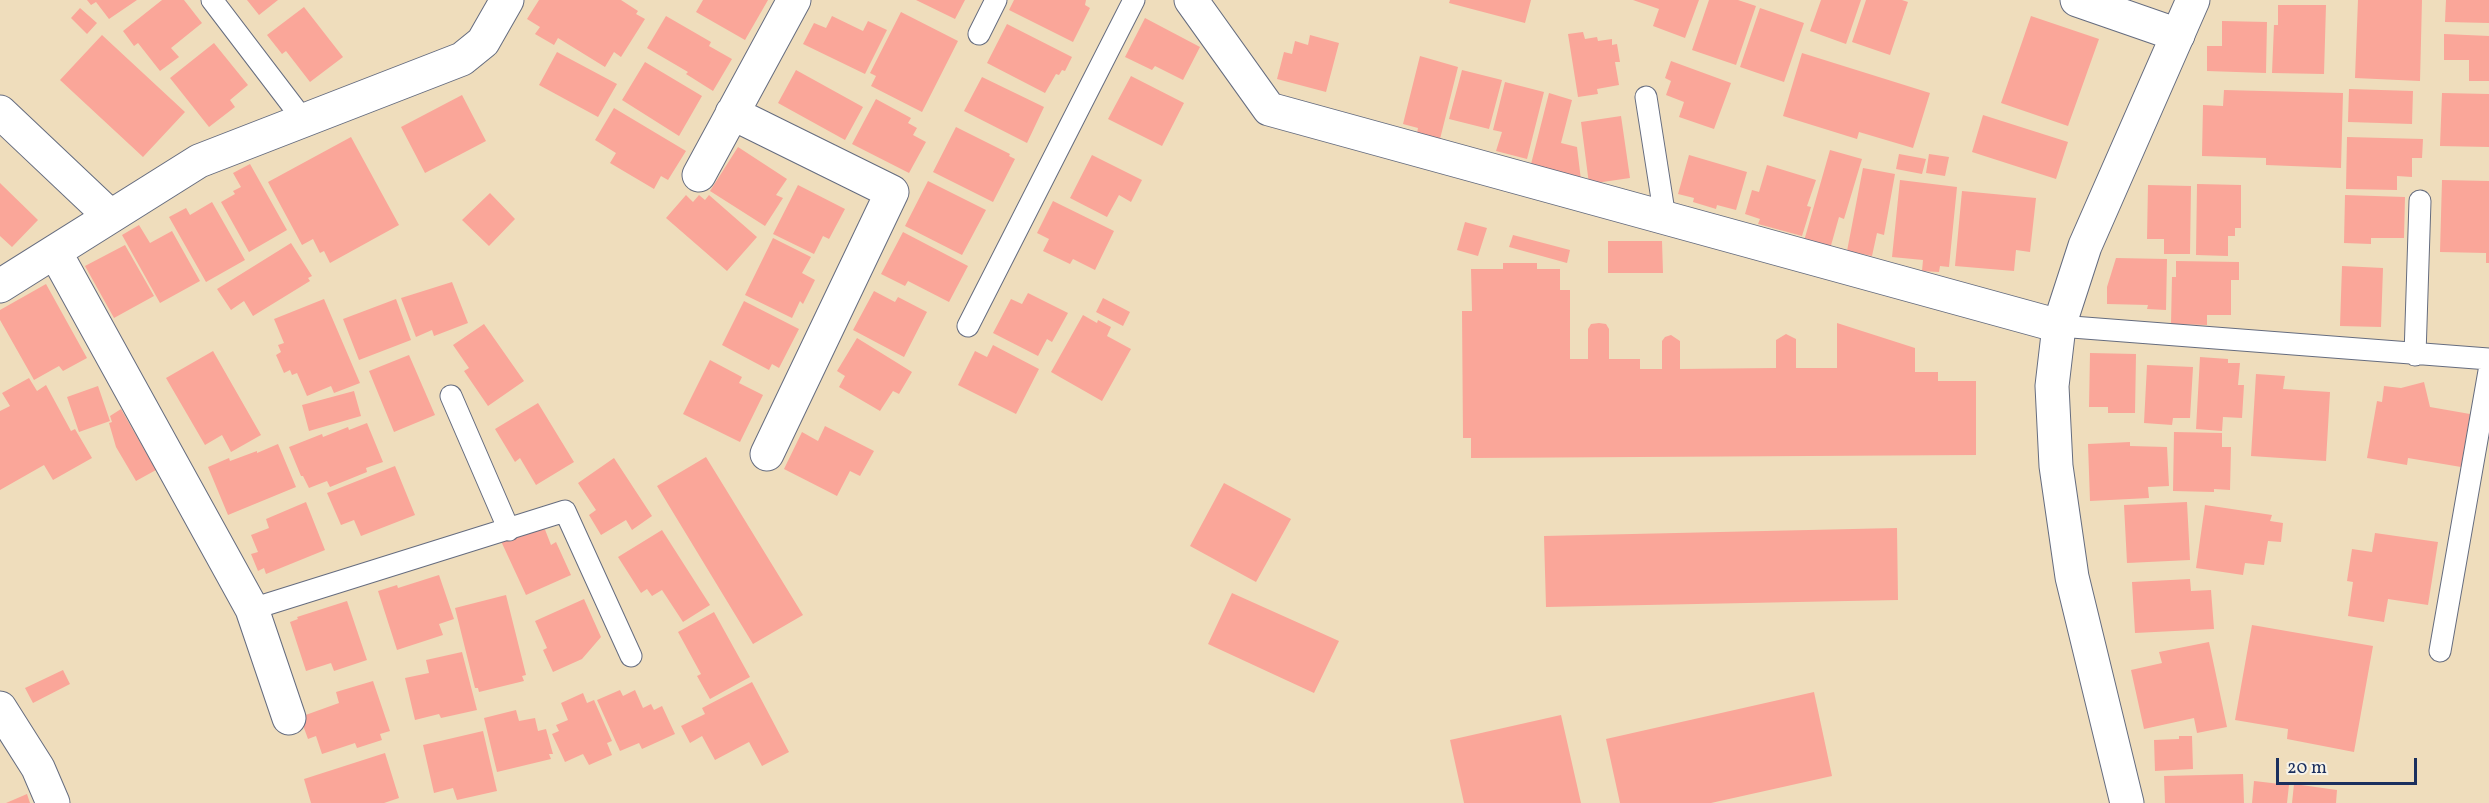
<!DOCTYPE html>
<style>
body{margin:0}
#map{position:relative;width:2489px;height:803px;overflow:hidden;background:#efddbc;font-family:Vollkorn,serif}
canvas{display:block}
.scale{position:absolute;left:2276px;top:758px;width:141px;height:27px;box-sizing:border-box;border:3px solid #1b2f5e;border-top:0;padding-left:8px;font-size:18px;line-height:21px;white-space:nowrap;color:#1b2f5e;-webkit-text-stroke:4px #f7f3e8;paint-order:stroke}
</style>
<div id="map">
<canvas width="2489" height="803"></canvas>
<div class="scale">20 m</div>
</div>
<script>
const context = document.querySelector('canvas').getContext('2d');
context.lineJoin = 'round';
function fillPath(path, color) { context.fillStyle = color; context.fill(path, 'evenodd'); }
const toPath = rows => new Path2D(rows.map(r => 'M' + r).join(''));
function strokePath(path, color, width, dash) { context.strokeStyle = color; context.lineWidth = width; context.lineCap = dash ? 'butt' : 'round'; context.setLineDash(dash || []); context.stroke(path); }
const building = toPath([
 [87,0,137,0,109,19,96,2,91,5],
 [162,0,184,0,202,23,171,48,179,57,160,71,138,43,134,46,123,31],
 [247,0,278,0,259,15],
 [539,0,621,0,638,11,636,14,645,19,621,57,614,52,605,67,558,38,554,45,535,34,540,27,527,19],
 [703,0,768,0,745,40,696,12],
 [916,0,965,0,955,19],
 [1014,0,1086,0,1085,5,1090,8,1073,42,1009,10],
 [1450,0,1531,0,1525,23,1449,3],
 [1633,0,1699,0,1685,38,1653,26,1659,9],
 [1709,0,1738,0,1756,6,1736,65,1692,50],
 [1821,0,1861,0,1846,44,1810,31],
 [1866,0,1902,0,1908,2,1890,55,1852,42],
 [2358,0,2422,0,2420,81,2355,78],
 [2446,0,2489,0,2489,23,2445,22],
 [2278,5,2326,5,2324,74,2272,73,2274,25,2278,25],
 [304,7,343,57,310,82,286,51,282,54,267,35],
 [80,8,97,23,87,34,71,18],
 [1760,8,1804,23,1784,82,1740,67],
 [901,12,958,41,922,112,871,86,876,76,870,73],
 [666,16,711,42,709,46,732,59,713,91,686,74,688,72,647,48],
 [832,16,863,31,868,21,887,30,865,74,803,44,814,23,826,28],
 [2031,16,2099,39,2068,126,2001,103],
 [1145,18,1200,47,1183,80,1155,66,1152,70,1125,57],
 [2222,21,2267,22,2266,73,2207,71,2207,46,2222,46],
 [1007,24,1072,57,1065,71,1062,70,1059,75,1056,74,1045,93,987,63],
 [1583,32,1585,39,1597,37,1598,41,1612,39,1612,45,1617,44,1620,62,1615,62,1619,85,1597,89,1598,94,1578,97,1568,34],
 [2444,34,2489,36,2489,81,2469,81,2469,60,2444,60],
 [102,35,185,112,143,157,60,80],
 [1310,35,1339,43,1326,92,1277,79,1284,52,1292,54,1295,41,1308,45],
 [214,43,248,85,230,100,235,107,209,127,170,78],
 [557,52,617,84,598,117,539,85],
 [1802,53,1930,93,1913,148,1859,132,1857,139,1783,116],
 [1420,56,1458,67,1440,139,1417,133,1418,128,1403,124],
 [1671,61,1731,83,1714,129,1679,117,1684,102,1666,95,1671,81,1665,78],
 [645,62,702,96,679,136,622,100],
 [796,70,863,107,845,140,778,103],
 [1462,70,1502,80,1489,129,1449,119],
 [1131,76,1184,103,1162,146,1108,119],
 [982,77,1044,107,1027,143,964,111],
 [1505,82,1544,92,1527,159,1496,151,1502,132,1493,130],
 [2349,89,2413,91,2412,124,2348,122],
 [2224,90,2343,93,2341,168,2266,165,2266,158,2202,156,2203,105,2223,106],
 [1549,93,1572,100,1561,143,1577,147,1581,180,1530,168],
 [2442,93,2489,94,2489,147,2440,146],
 [462,95,486,141,425,173,401,127],
 [876,99,911,118,908,123,917,128,913,135,926,142,909,173,852,144],
 [614,108,686,151,668,180,661,176,654,189,610,163,616,153,595,140],
 [1983,115,2068,142,2056,179,1972,152],
 [1621,116,1630,178,1589,184,1581,122],
 [956,127,1010,154,1009,156,1015,159,993,202,933,172],
 [351,137,399,225,330,263,324,251,320,253,313,239,302,245,268,182],
 [2347,137,2423,139,2422,158,2412,158,2412,177,2397,176,2397,190,2346,189],
 [738,147,787,179,776,195,783,198,765,226,710,191],
 [1830,150,1862,159,1844,219,1839,217,1830,249,1804,241],
 [1899,154,1926,159,1922,174,1896,169],
 [1929,154,1949,157,1945,176,1926,173],
 [1092,155,1142,180,1131,202,1119,195,1107,217,1070,198],
 [1689,155,1747,172,1736,210,1717,205,1716,209,1693,202,1694,198,1678,194],
 [250,164,287,230,249,252,221,202,235,194,233,191,241,187,233,173],
 [1767,165,1816,180,1807,206,1811,207,1802,236,1758,224,1760,219,1745,214,1752,190,1759,192],
 [1863,168,1895,174,1884,235,1877,233,1872,256,1847,251],
 [1900,180,1957,187,1949,267,1940,266,1939,272,1922,271,1923,260,1892,257],
 [2442,180,2489,181,2489,263,2486,263,2486,253,2440,252],
 [928,181,986,210,962,255,905,226],
 [0,183,38,220,12,247,0,236],
 [2197,184,2241,185,2241,228,2235,228,2235,236,2228,236,2228,256,2196,255],
 [798,185,845,209,829,239,823,236,814,254,773,234],
 [2148,185,2191,186,2190,254,2164,254,2164,239,2147,239],
 [1962,191,2036,198,2030,252,2016,250,2014,271,1955,266],
 [490,193,515,219,489,246,462,220],
 [686,195,693,202,699,195,705,200,709,195,757,237,727,271,666,218],
 [2345,195,2405,197,2404,238,2371,238,2371,244,2344,243],
 [1053,201,1114,231,1095,270,1073,259,1070,264,1043,251,1049,239,1037,233],
 [212,202,245,260,206,282,169,217,186,208,190,215],
 [1465,222,1487,228,1478,256,1457,250],
 [139,225,150,243,172,231,200,281,160,303,122,235],
 [903,232,968,266,949,302,908,281,905,286,881,274],
 [1513,235,1570,250,1567,263,1509,247],
 [773,238,811,257,802,273,815,280,803,304,800,301,792,318,745,295],
 [1608,241,1662,241,1663,273,1608,273],
 [291,243,312,276,308,278,310,281,253,316,244,301,231,310,217,289],
 [125,245,154,296,114,318,85,266],
 [2116,258,2167,259,2166,310,2147,309,2148,305,2107,304,2107,287],
 [2176,261,2239,262,2239,280,2231,280,2231,315,2207,315,2207,325,2171,324,2172,277,2176,277],
 [1503,263,1537,263,1537,269,1560,269,1560,290,1570,290,1570,359,1588,359,1588,329,1591,324,1599,323,1606,324,1609,329,1609,359,1640,359,1640,369,1662,369,1662,341,1665,337,1671,335,1680,341,1680,369,1776,368,1776,340,1786,334,1796,339,1796,368,1837,368,1837,323,1915,348,1915,372,1938,372,1938,381,1976,381,1976,455,1471,458,1471,438,1463,438,1462,311,1472,311,1471,269,1503,269],
 [2342,266,2383,268,2381,327,2340,326],
 [452,282,468,323,434,336,432,330,416,337,401,298],
 [46,284,87,358,63,371,59,366,34,380,0,320,0,310],
 [874,291,895,302,898,297,927,312,904,357,853,330],
 [1028,293,1068,313,1052,342,1047,339,1038,356,993,333,1011,299,1022,304],
 [1103,298,1130,312,1123,326,1096,312],
 [324,299,360,383,334,393,331,386,307,396,297,373,292,375,290,370,284,373,276,355,281,352,278,345,284,343,274,319],
 [396,299,411,340,359,360,343,319],
 [744,301,799,329,779,368,772,364,769,370,722,345],
 [1083,315,1097,323,1098,320,1111,327,1107,336,1131,349,1102,401,1051,372],
 [484,324,524,381,488,406,464,371,469,368,453,345],
 [857,338,912,372,899,394,893,391,880,411,839,387,845,376,837,371],
 [993,345,1039,369,1016,414,958,385,975,351,987,357],
 [213,351,261,435,231,452,222,435,205,445,166,378],
 [2090,353,2136,354,2135,413,2108,413,2108,407,2089,407],
 [409,355,435,415,394,432,369,371],
 [2200,357,2228,359,2228,363,2240,363,2238,385,2244,385,2242,418,2223,417,2222,431,2196,429],
 [710,360,742,377,739,383,763,395,740,442,683,414],
 [2147,365,2193,367,2190,418,2173,418,2172,425,2144,423],
 [2256,374,2285,376,2283,389,2330,392,2326,461,2251,456],
 [29,378,37,391,46,385,71,431,75,429,92,458,53,480,44,465,0,490,0,411,10,406,2,393],
 [2424,382,2430,407,2470,414,2461,467,2408,458,2407,465,2367,458,2377,401,2382,402,2384,386,2401,388],
 [98,386,110,421,79,432,67,397],
 [354,391,361,416,309,431,302,405],
 [538,403,574,462,536,485,520,458,515,462,495,429],
 [121,409,156,470,136,481,116,447,109,423,112,422,110,416],
 [367,423,383,462,366,468,367,472,330,487,327,481,309,488,303,476,301,476,289,447,322,434,323,437,348,427,349,430],
 [825,426,874,451,860,476,850,471,837,496,784,469,802,432,818,441],
 [2174,432,2222,433,2222,447,2231,447,2230,490,2214,489,2214,492,2173,491],
 [2130,442,2130,446,2167,447,2169,486,2148,487,2149,498,2090,501,2088,444],
 [278,444,296,487,228,515,208,467,229,458,230,461,257,451,257,453],
 [706,457,803,615,753,644,657,486],
 [614,458,652,516,632,530,626,520,601,535,589,515,596,510,578,483],
 [395,466,415,515,361,536,354,520,341,525,327,493],
 [1224,483,1291,519,1256,582,1190,546],
 [306,502,325,550,266,574,264,568,258,571,251,554,258,552,251,535,269,528,266,519],
 [2187,502,2190,560,2127,563,2124,505],
 [2205,505,2272,515,2270,521,2283,523,2281,542,2268,541,2264,565,2245,563,2243,575,2196,568],
 [529,527,531,533,544,527,551,545,556,542,571,575,526,595,500,539],
 [1897,528,1898,600,1546,607,1544,536],
 [662,530,710,605,683,622,662,590,652,596,647,589,641,593,618,557],
 [2375,533,2438,542,2428,605,2388,599,2384,622,2348,616,2353,582,2347,581,2352,549,2372,552],
 [439,575,454,619,439,624,443,635,397,650,378,591,397,585,398,588],
 [2190,579,2191,591,2211,590,2214,629,2135,633,2132,582],
 [1232,593,1339,641,1314,693,1208,644],
 [506,595,526,675,522,676,524,681,479,692,478,688,475,688,455,608],
 [584,599,601,637,582,659,553,672,543,650,547,648,535,621],
 [347,601,367,660,334,671,331,663,306,671,290,622,298,619,297,617],
 [714,612,750,677,710,699,697,676,701,674,678,632],
 [2252,625,2373,646,2354,752,2287,739,2288,729,2235,720],
 [2209,642,2227,727,2197,733,2194,718,2144,729,2131,670,2162,663,2159,652],
 [462,652,477,710,441,718,439,714,415,720,405,678,429,673,426,660],
 [63,670,70,684,33,703,25,688],
 [373,681,390,731,380,734,382,740,357,748,355,743,322,754,316,736,308,739,300,717,339,703,336,692],
 [752,682,789,752,762,766,749,742,715,760,702,736,690,743,681,726,705,714,702,708],
 [620,690,623,696,635,690,643,708,651,704,654,710,662,706,675,734,642,749,639,743,620,751,597,700],
 [1814,692,1832,776,1711,803,1620,803,1606,739],
 [583,693,587,703,594,700,612,741,607,743,612,755,589,765,583,754,565,762,552,734,559,731,556,725,568,720,561,703],
 [516,710,519,721,535,718,538,731,546,729,553,754,549,754,551,759,497,772,484,718],
 [1561,715,1581,803,1464,803,1450,740],
 [483,731,497,791,457,800,453,788,434,793,423,745],
 [2179,736,2192,736,2193,769,2155,771,2154,740,2179,739],
 [385,753,399,798,384,803,311,803,304,779],
 [2243,774,2244,803,2165,803,2164,776],
 [2254,781,2289,785,2287,803,2252,803],
 [2294,784,2337,790,2336,803,2292,803],
 [27,794,30,803,6,803]
]);
const lane = toPath([
 [212,0,305,122],
 [979,34,996,0],
 [1646,97,1665,218],
 [968,326,1134,0],
 [2059,326,2489,359],
 [2415,355,2420,201],
 [451,396,509,530],
 [252,609,565,511,631,656],
 [2440,651,2489,371]
]);
const street = toPath([
 [1191,0,1269,109,2059,326],
 [2077,0,2178,35],
 [0,112,110,216],
 [732,113,892,192,767,454],
 [699,175,794,0],
 [55,252,252,609,289,718],
 [0,286,199,161,462,59,483,42,507,0],
 [0,708,38,768,53,803]
]);
const secondary = toPath([
 [2127,803,2072,577,2056,466,2052,386,2059,326,2085,246,2193,0]
]);
fillPath(building, '#faa699');
strokePath(lane, '#656c7f', 23);
strokePath(street, '#656c7f', 35);
strokePath(secondary, '#656c7f', 35);
strokePath(lane, '#fff', 21);
strokePath(street, '#fff', 33);
strokePath(secondary, '#fff', 33);
</script>
